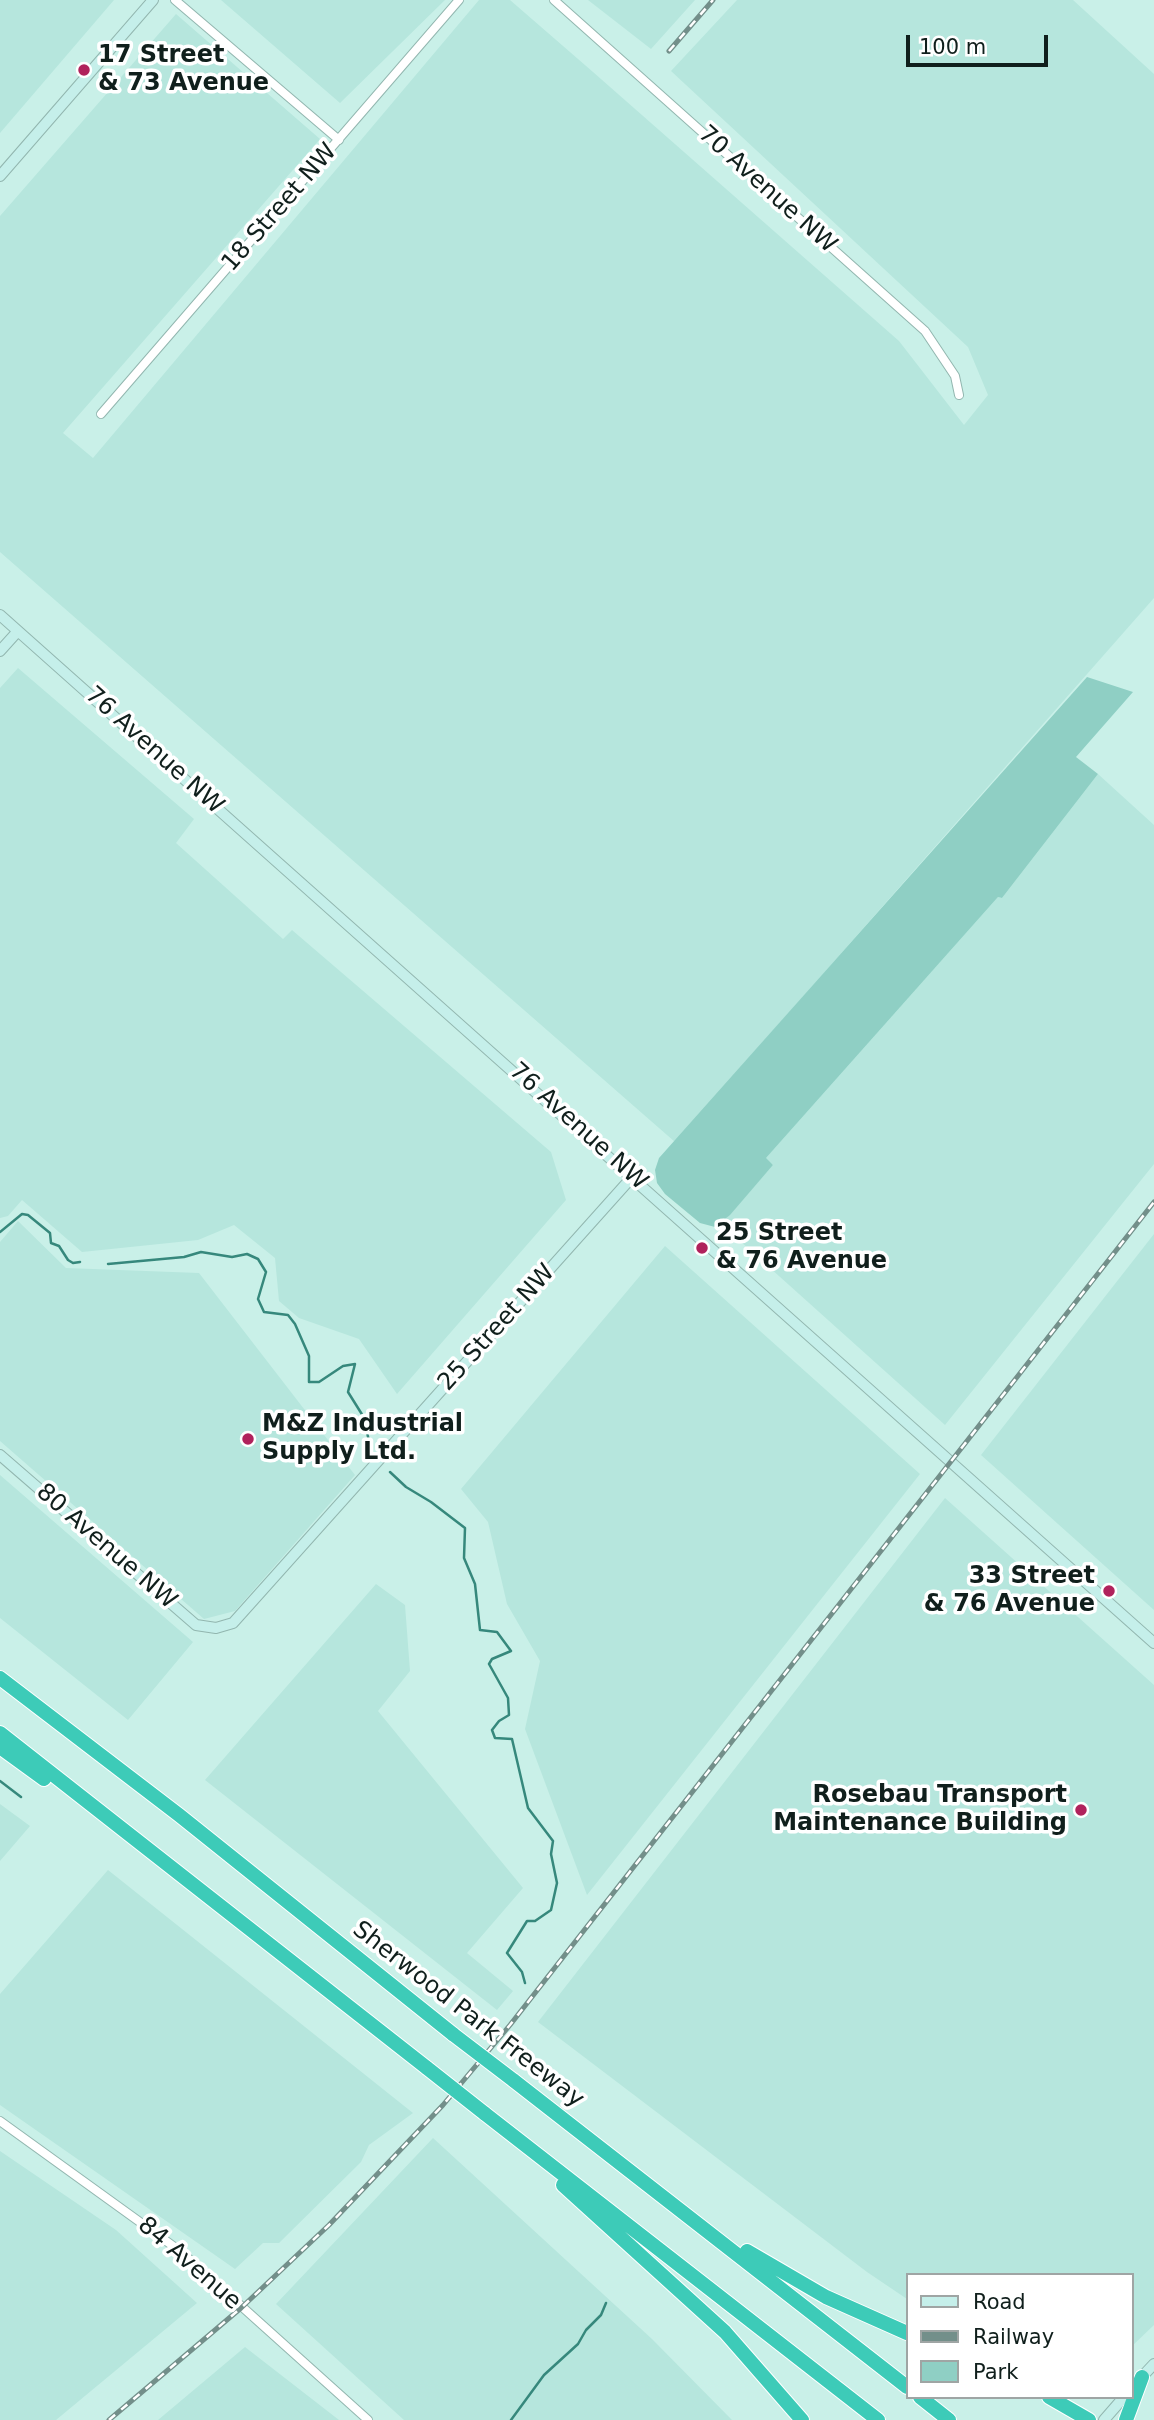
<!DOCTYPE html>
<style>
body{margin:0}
#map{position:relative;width:1154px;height:2420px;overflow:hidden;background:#c9f0e8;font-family:"DejaVu Sans",sans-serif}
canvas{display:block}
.legend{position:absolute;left:906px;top:2273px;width:228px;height:126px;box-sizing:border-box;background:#fff;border:2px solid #9fa5a4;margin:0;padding:9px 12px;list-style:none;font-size:21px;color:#101f1c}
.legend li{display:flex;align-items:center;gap:14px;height:35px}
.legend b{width:35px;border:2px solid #9fa5a4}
.scale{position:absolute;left:906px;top:35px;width:142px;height:32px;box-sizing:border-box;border:4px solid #101f1c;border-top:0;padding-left:9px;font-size:21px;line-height:24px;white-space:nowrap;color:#101f1c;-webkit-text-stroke:5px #fff;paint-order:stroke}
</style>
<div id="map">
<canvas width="1154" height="2420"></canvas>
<ul class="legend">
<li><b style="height:9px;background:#c5efea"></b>Road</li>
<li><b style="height:9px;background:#738f8a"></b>Railway</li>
<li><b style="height:19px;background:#8fcfc4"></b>Park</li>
</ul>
<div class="scale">100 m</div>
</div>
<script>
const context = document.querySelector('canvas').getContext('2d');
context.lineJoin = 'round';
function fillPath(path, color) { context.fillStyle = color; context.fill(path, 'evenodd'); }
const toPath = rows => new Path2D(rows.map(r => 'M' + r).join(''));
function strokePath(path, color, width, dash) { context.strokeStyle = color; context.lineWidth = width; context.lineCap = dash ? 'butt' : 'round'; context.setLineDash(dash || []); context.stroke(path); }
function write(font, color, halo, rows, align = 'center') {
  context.font = font + ' "DejaVu Sans",sans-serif'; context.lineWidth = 7; context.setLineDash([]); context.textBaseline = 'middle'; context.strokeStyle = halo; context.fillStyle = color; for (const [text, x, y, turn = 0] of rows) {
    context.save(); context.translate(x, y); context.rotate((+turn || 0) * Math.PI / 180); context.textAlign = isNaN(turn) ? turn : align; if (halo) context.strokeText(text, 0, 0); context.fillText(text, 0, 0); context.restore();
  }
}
const built = toPath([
 [0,0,114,0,0,133],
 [221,0,445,0,340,103],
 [479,0,510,0,593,72,899,341,964,425,988,395,968,347,671,71,737,0,1073,0,1154,74,1154,598,675,1142,0,552,0,216,176,14,320,139,63,433,93,458],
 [588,0,695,0,651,49],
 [18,668,194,819,176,843,283,939,292,930,551,1152,566,1200,397,1394,359,1339,299,1318,279,1301,275,1258,234,1225,198,1240,82,1252,22,1200,8,1216,0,1218,0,688],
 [1098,774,1154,825,1154,1164,945,1425,721,1224,773,1165,765,1159,998,897,1002,898],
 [18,1221,66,1268,199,1273,355,1475,235,1611,204,1619,0,1441,0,1242],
 [1154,1234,1154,1610,981,1455],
 [665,1246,920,1474,587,1895,525,1729,540,1661,507,1604,488,1522,461,1489],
 [0,1475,193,1642,128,1720,0,1618],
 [945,1498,1154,1685,1154,2325,1131,2347,1131,2275,907,2275,907,2299,867,2272,538,2022],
 [376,1584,405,1605,410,1671,378,1711,523,1888,467,1953,513,1991,497,2010,205,1780],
 [0,1804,30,1826,0,1861],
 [108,1870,413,2113,369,2145,361,2162,279,2243,263,2243,235,2269,0,2105,0,1994],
 [433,2138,652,2339,732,2420,404,2420,276,2304],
 [0,2151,116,2230,197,2303,56,2420,0,2420],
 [245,2347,339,2420,158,2420]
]);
const green = toPath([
 [1087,677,1133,692,1076,757,1098,774,1002,898,998,897,766,1158,773,1165,730,1215,715,1227,700,1223,665,1194,657,1183,655,1170,659,1158]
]);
const stream = toPath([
 [0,1232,22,1214,28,1215,50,1233,51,1243,59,1246,68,1260,73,1263,80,1262],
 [108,1264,184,1257,201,1252,232,1257,247,1254,258,1259,266,1272,258,1299,264,1312,288,1315,295,1324,309,1356,309,1382,319,1382,343,1366,355,1364,348,1392,363,1416,370,1445],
 [390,1472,406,1487,431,1502,465,1528,464,1558,475,1584,480,1630,497,1632,511,1651,492,1659,489,1664,508,1698,509,1715,499,1721,492,1730,495,1738,512,1739,528,1808,553,1841,551,1854,557,1883,551,1910,535,1921,527,1921,507,1953,522,1972,525,1983],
 [0,1781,21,1797],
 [511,2420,544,2375,578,2344,586,2330,601,2315,606,2303]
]);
const street = toPath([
 [175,0,339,140],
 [554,0,925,331,955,376,959,395],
 [101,414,459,0],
 [0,2121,180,2251,368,2420]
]);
const secondary = toPath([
 [0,176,153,0],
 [0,615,1154,1643],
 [0,651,18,631],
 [0,1455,196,1625,216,1628,233,1623,633,1176],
 [1137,2382,1154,2364],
 [1104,2420,1124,2397]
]);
const highway = toPath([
 [0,1678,179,1815,454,2035],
 [0,1733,427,2068],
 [0,1747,44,1779],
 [513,2080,907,2387],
 [484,2113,878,2420],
 [563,2185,725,2332,802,2420],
 [747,2251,826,2297,907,2333],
 [920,2397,949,2420],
 [1049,2397,1089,2420],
 [1126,2420,1142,2377]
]);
const rail = toPath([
 [669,51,713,0],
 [109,2420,241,2308,329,2225,443,2105,510,2025,1154,1202]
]);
const highwayBridge = toPath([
 [454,2035,513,2080],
 [427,2068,484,2113]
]);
const markers = [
 [84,70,7,"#b0225c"],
 [702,1248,7,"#b0225c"],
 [248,1439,7,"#b0225c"],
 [1109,1591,7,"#b0225c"],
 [1081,1810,7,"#b0225c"]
];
const poiNames = [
 ["17 Street",98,56],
 ["& 73 Avenue",98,84],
 ["25 Street",716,1234],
 ["& 76 Avenue",716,1262],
 ["M&Z Industrial",262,1425],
 ["Supply Ltd.",262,1453],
 ["33 Street",1095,1577,"right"],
 ["& 76 Avenue",1095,1605,"right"],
 ["Rosebau Transport",1067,1796,"right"],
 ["Maintenance Building",1067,1824,"right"]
];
const streetNames = [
 ["70 Avenue NW",767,190,42],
 ["18 Street NW",280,208,-49],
 ["76 Avenue NW",154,751,42],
 ["76 Avenue NW",578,1127,42],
 ["25 Street NW",497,1328,-48],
 ["80 Avenue NW",106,1547,41],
 ["Sherwood Park Freeway",468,2015,38],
 ["84 Avenue",189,2264,41]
];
fillPath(built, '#b6e6dd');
fillPath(green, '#8fcfc4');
strokePath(stream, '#36887c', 2.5);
strokePath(street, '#92b6af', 10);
strokePath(secondary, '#92b6af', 12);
strokePath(highway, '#fff', 16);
strokePath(street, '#fff', 8);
strokePath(secondary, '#c5efea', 10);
strokePath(highway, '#3dcbb8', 14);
strokePath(rail, '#738f8a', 5);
strokePath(rail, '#fff', 2.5, [8]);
strokePath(highwayBridge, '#fff', 16, []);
strokePath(highwayBridge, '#3dcbb8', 14);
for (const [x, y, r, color] of markers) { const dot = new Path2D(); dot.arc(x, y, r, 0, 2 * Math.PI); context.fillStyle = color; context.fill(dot); strokePath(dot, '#fff', 2.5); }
write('bold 24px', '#101f1c', '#fff', poiNames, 'left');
write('24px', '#101f1c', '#fff', streetNames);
</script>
